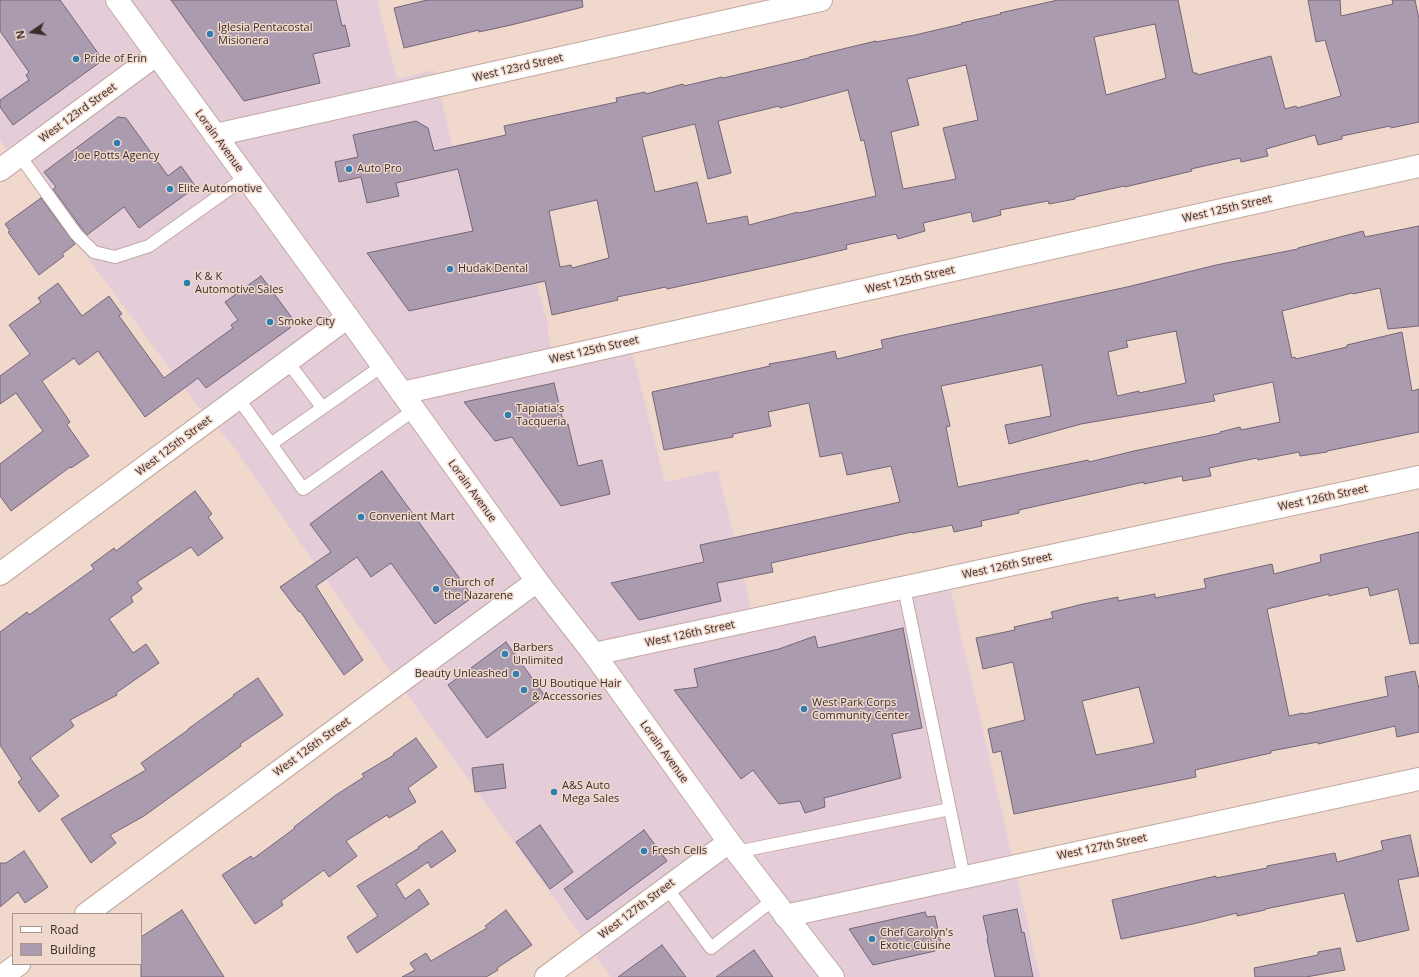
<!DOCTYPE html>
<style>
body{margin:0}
#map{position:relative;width:1419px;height:977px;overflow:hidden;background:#f1d8cd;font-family:"Open Sans",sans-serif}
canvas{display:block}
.legend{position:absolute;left:12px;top:913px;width:130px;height:52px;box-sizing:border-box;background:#f1d8cd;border:1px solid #a7948c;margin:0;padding:5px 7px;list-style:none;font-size:12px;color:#382e2a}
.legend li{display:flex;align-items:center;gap:8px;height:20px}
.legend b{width:20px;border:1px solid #a7948c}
.north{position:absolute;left:12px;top:12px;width:40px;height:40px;-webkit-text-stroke:3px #f1d8cd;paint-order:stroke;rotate:257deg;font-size:11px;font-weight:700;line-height:16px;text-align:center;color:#382e2a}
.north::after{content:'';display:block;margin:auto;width:14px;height:18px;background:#382e2a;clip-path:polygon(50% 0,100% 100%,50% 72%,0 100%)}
</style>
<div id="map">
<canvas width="1419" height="977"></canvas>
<ul class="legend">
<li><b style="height:5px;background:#fff"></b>Road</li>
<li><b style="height:11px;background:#ab9bae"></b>Building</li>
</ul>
<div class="north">N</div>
</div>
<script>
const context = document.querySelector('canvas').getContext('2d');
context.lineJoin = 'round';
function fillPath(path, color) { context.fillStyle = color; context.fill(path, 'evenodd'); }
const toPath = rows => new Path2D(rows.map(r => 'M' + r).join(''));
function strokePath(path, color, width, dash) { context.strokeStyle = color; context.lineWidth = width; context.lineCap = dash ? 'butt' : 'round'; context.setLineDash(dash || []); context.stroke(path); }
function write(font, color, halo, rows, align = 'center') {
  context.font = font + ' "Open Sans",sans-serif'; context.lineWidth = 3; context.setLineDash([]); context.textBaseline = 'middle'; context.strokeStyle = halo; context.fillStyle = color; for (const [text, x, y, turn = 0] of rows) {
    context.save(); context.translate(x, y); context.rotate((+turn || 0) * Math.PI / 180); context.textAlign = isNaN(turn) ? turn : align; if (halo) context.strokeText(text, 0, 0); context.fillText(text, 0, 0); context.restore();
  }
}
const commercial = toPath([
 [0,0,377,0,397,79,434,70,470,216,521,206,537,284,549,328,547,329,552,353,628,335,665,482,718,470,752,612,946,570,1040,977,611,977,385,664,233,446,194,401,0,140]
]);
const building = toPath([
 [0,0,60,0,103,60,13,125,0,107,0,100,29,80,26,75,29,72,0,31,0,0],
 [171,0,336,0,342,26,345,25,350,46,313,54,320,83,244,101,171,0],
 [427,0,582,0,583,7,511,25,479,32,479,30,404,48,394,8,427,0],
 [1058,0,1178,0,1193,73,1197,73,1198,75,1271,56,1285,109,1296,106,1297,108,1341,96,1325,40,1316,42,1308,0,1340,0,1341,16,1393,4,1392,0,1415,0,1419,19,1419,122,1391,128,1390,126,1342,136,1342,139,1318,145,1315,135,1266,149,1268,156,1241,162,1240,158,1191,169,1192,171,1125,187,1124,186,1075,197,1075,199,1049,204,1048,201,1000,210,1001,215,973,222,971,212,923,223,925,231,898,239,896,234,846,245,847,249,791,262,667,289,666,287,617,297,618,300,552,315,545,281,409,311,367,253,473,231,458,169,396,183,399,196,367,203,361,177,339,182,335,162,358,157,353,135,416,121,428,128,434,151,506,135,504,126,617,102,616,98,645,92,646,94,683,84,684,86,722,77,723,78,809,58,809,57,876,41,876,42,915,35,962,24,961,23,1001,14,1000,13,1058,0],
 [1155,24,1166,78,1106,95,1094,37,1155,24],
 [966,65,978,120,943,128,956,179,903,189,891,132,919,125,907,79,966,65],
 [848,90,861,141,864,140,876,196,799,213,798,212,749,225,747,216,707,224,697,182,655,192,642,137,695,124,708,179,731,173,718,121,779,106,780,108,803,102,848,90],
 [597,200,609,258,572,268,571,265,560,267,549,211,597,200],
 [118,117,126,118,168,176,181,166,196,187,139,228,124,207,87,235,82,229,53,189,56,187,44,172,118,117],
 [41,198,75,244,62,254,64,256,39,275,8,232,10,231,5,224,41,198],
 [1419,226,1419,326,1388,329,1380,288,1353,294,1352,293,1282,311,1292,358,1295,357,1296,359,1347,347,1347,345,1402,332,1412,391,1419,389,1419,432,1327,451,1327,452,1300,456,1299,452,1258,460,1257,458,1209,468,1211,476,1183,481,1182,476,1144,484,1144,482,1019,510,1019,513,981,521,982,526,954,532,952,525,912,533,912,532,771,563,773,572,717,583,721,601,639,620,611,583,704,562,700,545,900,502,891,466,847,475,842,453,820,457,809,403,768,412,771,426,733,434,733,437,664,450,652,392,770,366,769,364,798,359,835,351,837,359,883,348,881,340,1127,287,1216,265,1298,249,1298,248,1363,231,1365,237,1419,226],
 [1176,331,1186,383,1139,393,1139,391,1117,396,1108,352,1128,347,1126,341,1176,331],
 [1042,365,1051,416,1005,425,1009,444,1081,424,1215,401,1213,395,1273,382,1280,422,1241,430,1240,427,1220,432,1221,433,1134,451,1089,462,1088,460,958,487,946,427,950,426,941,386,1042,365],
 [261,276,292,318,290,328,206,388,198,378,145,417,98,351,79,365,74,358,42,381,70,422,67,425,89,456,71,468,70,467,11,511,0,496,0,464,43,431,16,393,0,404,0,376,30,354,9,325,41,302,38,298,58,283,82,316,109,296,122,314,119,316,164,378,233,328,231,325,238,320,225,302,261,276],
 [554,383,564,425,568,424,578,466,602,460,610,494,561,506,512,437,495,441,464,402,554,383],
 [382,471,473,597,435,624,391,563,371,577,357,557,316,586,363,660,344,675,300,611,299,612,280,587,331,552,310,524,382,471],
 [195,491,212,514,208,517,223,538,198,556,191,547,137,582,142,589,131,597,133,602,109,619,133,653,146,644,159,663,116,693,117,695,70,720,74,726,30,758,59,796,39,812,18,782,22,779,0,745,0,632,27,612,29,615,94,569,91,565,114,548,116,551,195,491],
 [1419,532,1419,643,1410,644,1398,589,1370,596,1368,587,1329,596,1329,594,1267,609,1289,716,1303,713,1304,714,1388,696,1385,677,1415,671,1419,689,1419,732,1397,737,1395,726,1318,744,1318,742,1271,751,1271,753,1195,770,1196,777,1014,814,1001,751,993,753,988,729,1025,720,1013,662,983,669,976,638,1015,630,1014,627,1053,618,1051,612,1083,604,1118,597,1118,601,1155,594,1155,598,1206,588,1204,579,1272,564,1274,574,1321,562,1320,555,1419,532],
 [1139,687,1154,743,1096,755,1082,701,1139,687],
 [903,628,922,728,892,734,901,778,824,798,825,807,805,813,800,801,779,804,753,770,741,779,674,690,698,687,694,669,779,649,815,636,818,648,903,628],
 [506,642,545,696,487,738,448,685,506,642],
 [258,678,283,715,240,744,241,746,144,816,110,835,116,843,91,863,61,819,146,770,141,763,188,730,188,729,234,696,233,695,258,678],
 [416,738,437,767,408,788,416,802,389,818,387,815,346,841,357,856,329,877,324,870,281,901,283,905,255,924,222,875,251,856,253,859,295,828,294,827,336,795,364,777,362,774,394,755,393,754,416,738],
 [503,764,506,788,475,792,472,768,503,764],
 [540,825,573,872,550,889,516,842,540,825],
 [644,830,667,861,587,920,564,889,644,830],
 [442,831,456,851,431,868,428,862,396,884,405,899,419,889,429,904,357,953,347,937,378,916,357,886,419,848,418,847,442,831],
 [1410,835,1419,876,1398,880,1409,930,1357,942,1344,893,1265,909,1265,910,1237,916,1237,913,1193,924,1121,939,1112,900,1216,876,1216,878,1267,868,1267,866,1335,853,1337,862,1383,850,1381,841,1410,835],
 [24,851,48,887,25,903,18,892,0,907,0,863,6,863,24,851],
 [1017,909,1022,933,1024,932,1033,977,995,977,987,939,988,939,983,916,1017,909],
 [182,910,224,977,141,977,141,937,182,910],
 [506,910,532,945,497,968,498,970,486,977,402,977,415,970,410,963,426,953,431,961,487,928,485,926,506,910],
 [925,912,927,917,935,916,941,944,934,946,935,951,873,965,849,929,925,912],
 [662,945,686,977,618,977,662,945],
 [1340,948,1345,970,1306,977,1255,977,1254,968,1318,955,1318,952,1340,948],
 [754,950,773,977,716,977,754,950]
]);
const service = toPath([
 [20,156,76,234,94,252,115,257,149,246,246,177],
 [287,361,322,407],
 [238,398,271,444,382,366],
 [271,444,303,489,414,410],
 [904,588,964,877],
 [736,852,950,809],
 [667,888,711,948,773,900]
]);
const minor = toPath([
 [215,135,821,0],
 [0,170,156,55],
 [402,393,1419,166],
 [0,574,348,317],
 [594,654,1419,477],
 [86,914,537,581],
 [785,916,1419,779],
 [1,977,19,964],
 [546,977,729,842]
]);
const primary = toPath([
 [117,0,339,305,537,581,594,654,729,842,833,977]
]);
const markers = [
 [210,34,4,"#2e7eb0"],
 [76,59,4,"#2e7eb0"],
 [117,143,4,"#2e7eb0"],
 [349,169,4,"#2e7eb0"],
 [170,189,4,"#2e7eb0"],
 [450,269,4,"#2e7eb0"],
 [187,283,4,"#2e7eb0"],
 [270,322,4,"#2e7eb0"],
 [508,415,4,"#2e7eb0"],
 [361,517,4,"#2e7eb0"],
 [436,589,4,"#2e7eb0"],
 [505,654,4,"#2e7eb0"],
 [516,674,4,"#2e7eb0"],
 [524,690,4,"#2e7eb0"],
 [804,709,4,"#2e7eb0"],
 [554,792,4,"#2e7eb0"],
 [644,851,4,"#2e7eb0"],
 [872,939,4,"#2e7eb0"]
];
const poiNames = [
 ["Iglesia Pentacostal",218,28],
 ["Misionera",218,41],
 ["Pride of Erin",84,59],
 ["Joe Potts Agency",117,156,"center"],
 ["Auto Pro",357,169],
 ["Elite Automotive",178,189],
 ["Hudak Dental",458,269],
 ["K & K",195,277],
 ["Automotive Sales",195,290],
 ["Smoke City",278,322],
 ["Tapiatia's",516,409],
 ["Tacqueria",516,422],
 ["Convenient Mart",369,517],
 ["Church of",444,583],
 ["the Nazarene",444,596],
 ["Barbers",513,648],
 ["Unlimited",513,661],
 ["Beauty Unleashed",508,674,"right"],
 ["BU Boutique Hair",532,684],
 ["& Accessories",532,697],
 ["West Park Corps",812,703],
 ["Community Center",812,716],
 ["A&S Auto",562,786],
 ["Mega Sales",562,799],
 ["Fresh Cells",652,851],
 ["Chef Carolyn's",880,933],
 ["Exotic Cuisine",880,946]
];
const streetNames = [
 ["West 123rd Street",518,68,-13],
 ["West 123rd Street",78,113,-36],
 ["Lorain Avenue",219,141,54],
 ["West 125th Street",1227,209,-13],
 ["West 125th Street",910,280,-13],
 ["West 125th Street",594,350,-13],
 ["West 125th Street",174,446,-37],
 ["Lorain Avenue",472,491,54],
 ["West 126th Street",1323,498,-12],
 ["West 126th Street",1007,566,-12],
 ["West 126th Street",690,634,-12],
 ["West 126th Street",312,747,-36],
 ["Lorain Avenue",664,752,54],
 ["West 127th Street",1102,847,-12],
 ["West 127th Street",637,909,-37]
];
fillPath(commercial, '#e4cdd8');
fillPath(building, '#ab9bae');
strokePath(building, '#746577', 1);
strokePath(service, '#c1a99f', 14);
strokePath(minor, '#c1a99f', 24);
strokePath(primary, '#c1a99f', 24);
strokePath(service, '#fff', 12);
strokePath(minor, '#fff', 22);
strokePath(primary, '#fff', 22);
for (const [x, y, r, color] of markers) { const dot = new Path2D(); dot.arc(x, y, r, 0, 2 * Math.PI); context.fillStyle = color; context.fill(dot); strokePath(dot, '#f1d8cd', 1.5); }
write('11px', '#382e2a', '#f1d8cd', poiNames, 'left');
write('11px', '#382e2a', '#f1d8cd', streetNames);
</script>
